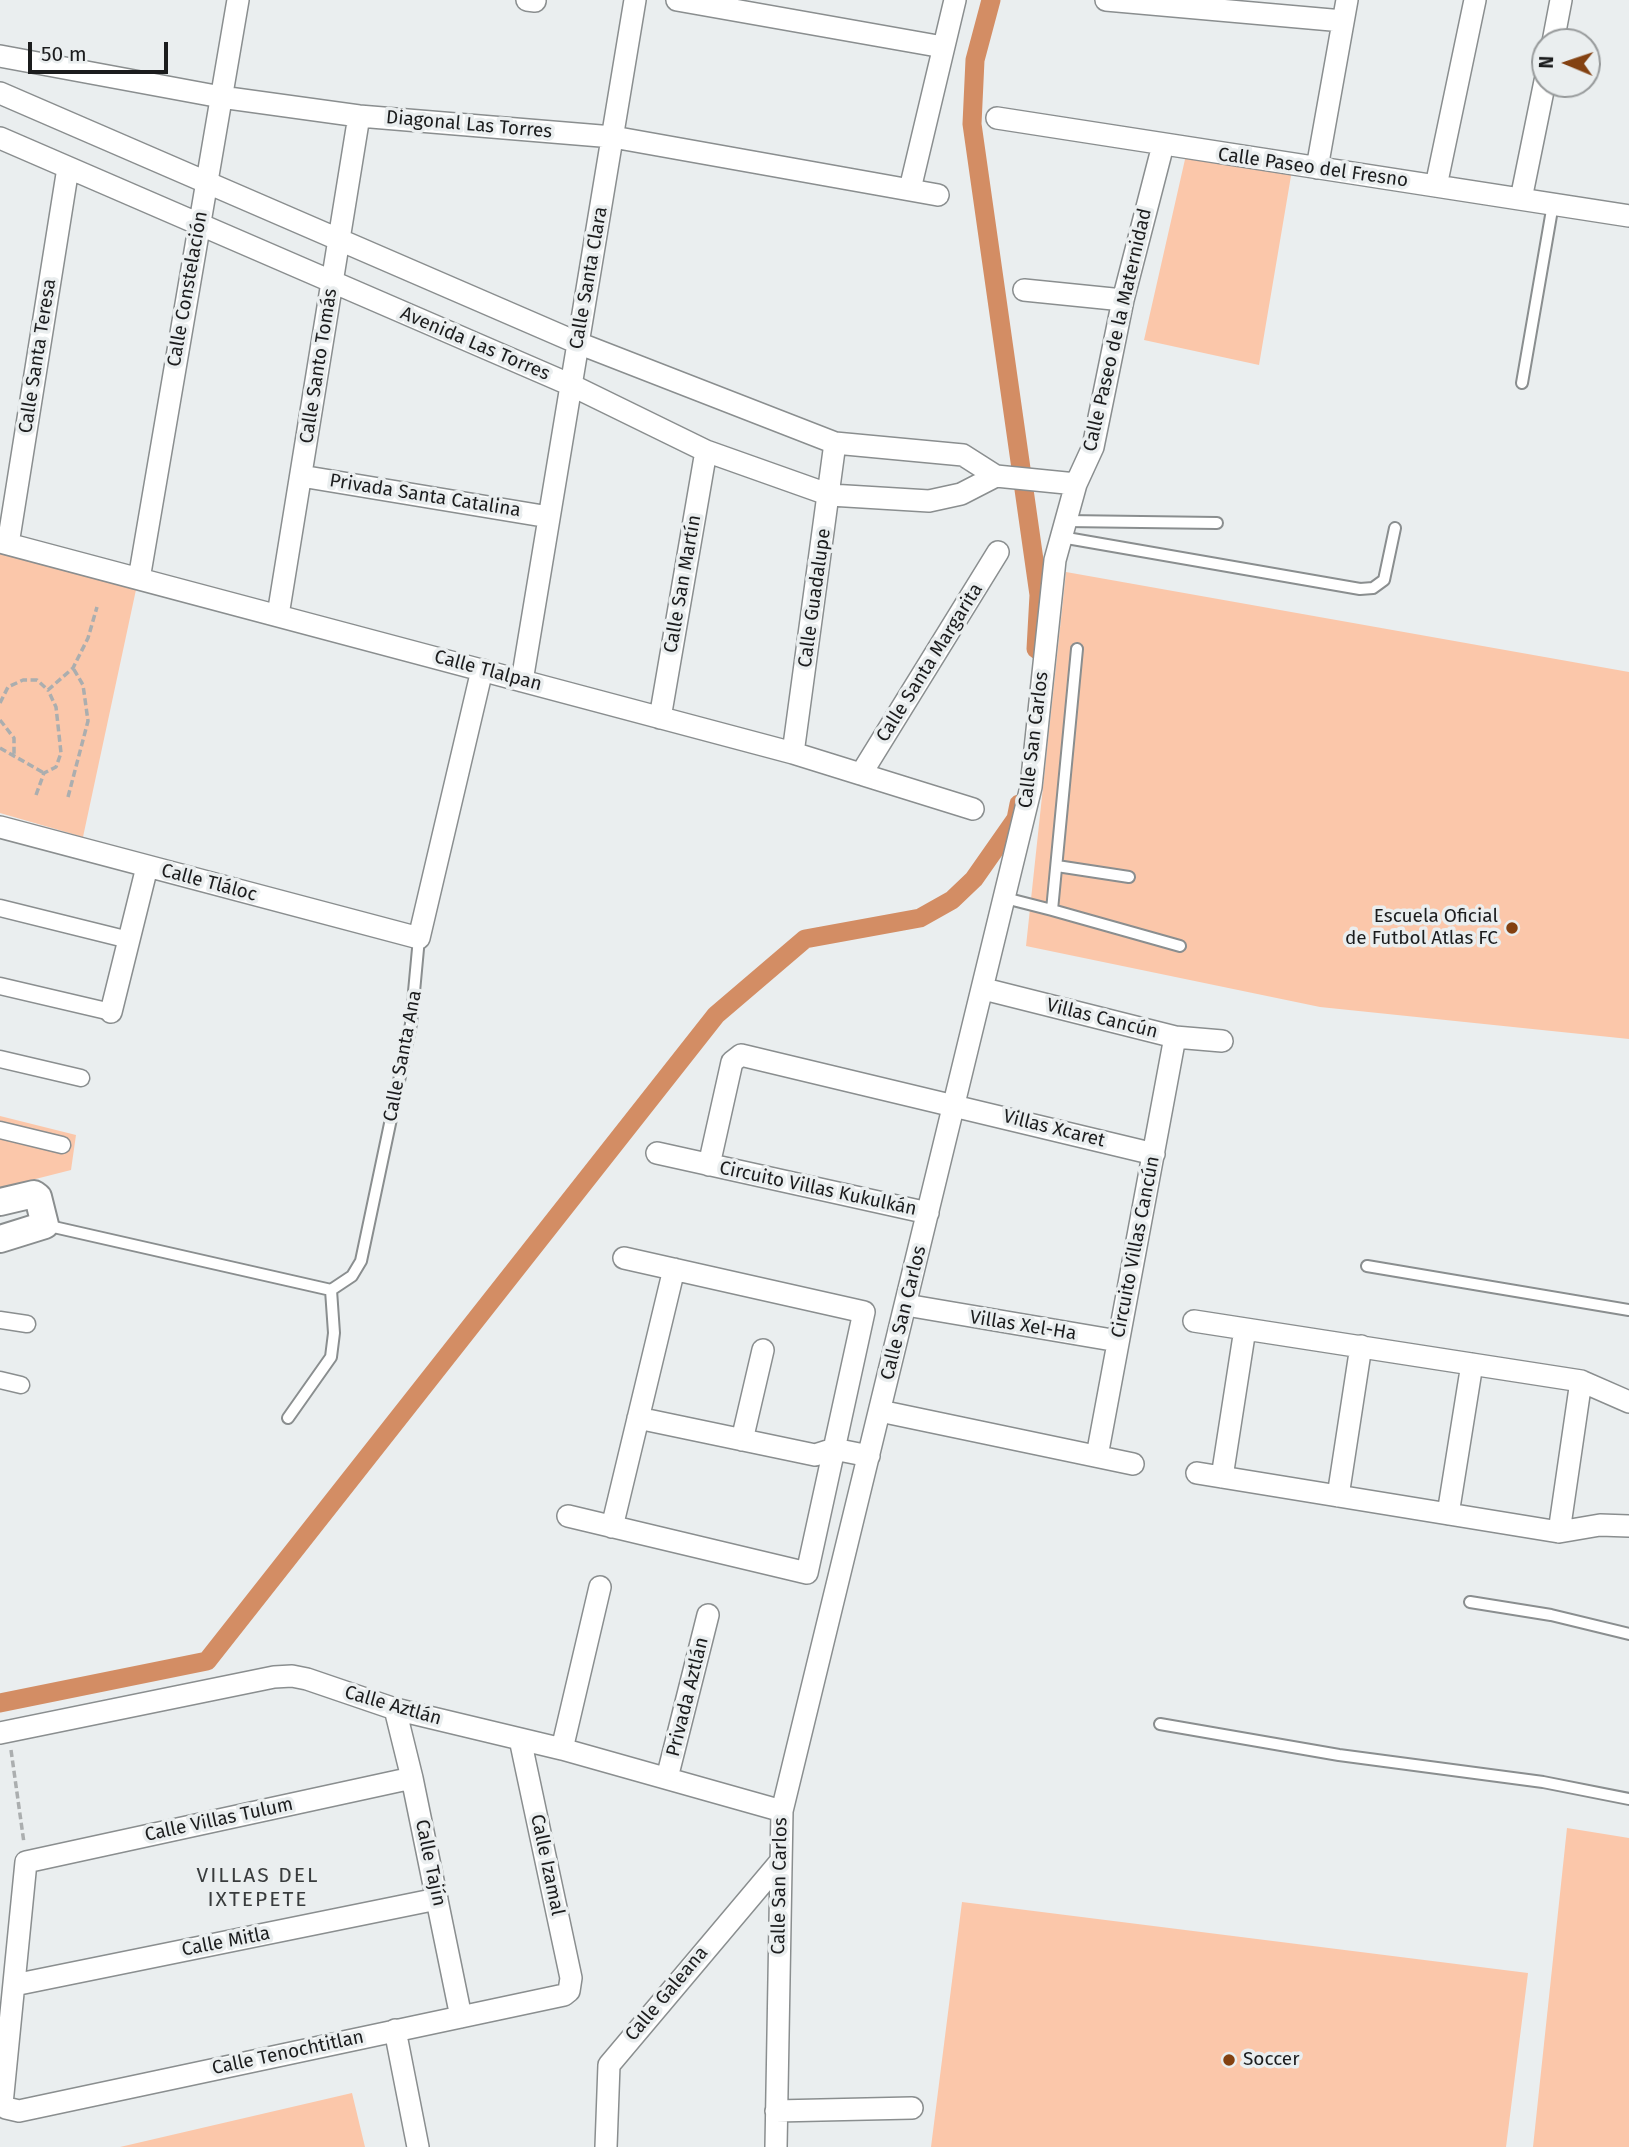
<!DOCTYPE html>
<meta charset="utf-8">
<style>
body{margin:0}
#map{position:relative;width:1629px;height:2147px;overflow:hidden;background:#eaeeef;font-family:"Fira Sans",sans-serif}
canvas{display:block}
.north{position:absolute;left:1531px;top:28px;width:70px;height:70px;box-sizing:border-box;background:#eaeeef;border:2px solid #979a9b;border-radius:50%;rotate:272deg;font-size:19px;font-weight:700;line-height:28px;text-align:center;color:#1b1c1d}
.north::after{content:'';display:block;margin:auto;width:24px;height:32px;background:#834111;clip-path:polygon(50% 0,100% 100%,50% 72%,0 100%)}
.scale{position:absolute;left:28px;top:42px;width:140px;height:32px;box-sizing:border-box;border:4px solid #1b1c1d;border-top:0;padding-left:9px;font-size:21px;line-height:24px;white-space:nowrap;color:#1b1c1d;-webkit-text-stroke:5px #eaeeef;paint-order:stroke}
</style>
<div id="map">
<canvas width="1629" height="2147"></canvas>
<div class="north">N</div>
<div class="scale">50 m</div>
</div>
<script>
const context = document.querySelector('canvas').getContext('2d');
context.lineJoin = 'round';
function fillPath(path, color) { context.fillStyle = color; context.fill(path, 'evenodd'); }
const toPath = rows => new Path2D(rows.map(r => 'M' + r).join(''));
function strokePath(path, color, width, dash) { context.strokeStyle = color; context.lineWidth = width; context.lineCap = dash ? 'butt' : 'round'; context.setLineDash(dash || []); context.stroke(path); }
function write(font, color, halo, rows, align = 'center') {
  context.font = font + ' "Fira Sans",sans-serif'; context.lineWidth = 7; context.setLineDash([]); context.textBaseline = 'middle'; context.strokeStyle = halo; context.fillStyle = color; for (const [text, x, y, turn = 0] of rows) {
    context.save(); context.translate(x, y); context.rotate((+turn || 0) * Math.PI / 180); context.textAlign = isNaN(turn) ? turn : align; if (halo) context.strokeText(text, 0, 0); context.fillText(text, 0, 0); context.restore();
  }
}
const green = toPath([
 [1186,155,1292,170,1259,365,1144,340],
 [0,551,137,585,83,837,0,813],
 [1066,572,1629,672,1629,1039,1320,1007,1026,946],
 [0,1116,76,1135,71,1170,0,1188],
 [1567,1828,1629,1838,1629,2147,1533,2147],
 [962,1902,1528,1973,1506,2147,931,2147],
 [352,2093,365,2147,120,2147]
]);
const canal = toPath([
 [991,0,975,60,972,124,1039,595,1036,649],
 [0,1703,207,1661,716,1015,805,939,920,918,952,900,974,879,1016,819,1019,804]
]);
const path = toPath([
 [0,703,8,687,23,680,37,680,48,690,73,668,88,638,97,607],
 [0,720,14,738,14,755],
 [0,748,44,773],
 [36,795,44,773,56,767,61,753,56,707,48,690],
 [68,797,88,721,83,685,73,668],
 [11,1750,24,1843]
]);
const service = toPath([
 [1522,383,1553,204],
 [1066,521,1217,523],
 [1061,537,1360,589,1373,588,1384,580,1395,528],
 [1077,649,1052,910,1180,946],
 [1057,866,1129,877],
 [1005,898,1052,910],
 [45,1225,331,1290],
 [1367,1266,1629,1310],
 [288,1418,331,1357,334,1333,331,1290,352,1276,361,1261,411,1024,419,938],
 [1470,1602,1551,1615,1629,1634],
 [1160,1724,1339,1755,1543,1782,1629,1799]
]);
const pedestrian = toPath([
 [0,908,129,940],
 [0,986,111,1012],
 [0,1059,81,1078],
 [0,1130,62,1145],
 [0,1320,27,1324],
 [0,1380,21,1385]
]);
const minor = toPath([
 [527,0,535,1],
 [677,0,943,47],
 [1106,0,1343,21],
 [1553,42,1561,0],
 [0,56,221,97,359,116,613,137,938,195],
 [0,93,578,343,835,443,963,455,996,476,1076,484,1093,447,1123,300,1163,145],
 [997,118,1629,216],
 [0,138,571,385,706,451,830,495,929,501,961,494,996,476],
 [1317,168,1347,0],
 [1436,186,1475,0],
 [910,189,955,0],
 [1521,199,1545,81],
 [1024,290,1123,300],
 [301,476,549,517],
 [0,542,793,753,973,809],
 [8,544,68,168],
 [139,579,238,0],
 [278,615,359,116],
 [522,681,635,0],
 [660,718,706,451],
 [793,753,835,443],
 [861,774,998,552],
 [0,827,419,938,482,670],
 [984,989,1175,1037,1222,1041],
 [111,1012,147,867],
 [657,1153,928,1213],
 [709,1165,732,1062,741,1055,1154,1154],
 [906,1305,1118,1341],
 [1194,1321,1581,1381,1629,1402],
 [880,1411,1133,1464],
 [638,1418,815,1455,834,1449,869,1456],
 [742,1440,763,1350],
 [1097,1456,1175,1037],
 [1197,1473,1559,1532,1600,1525,1629,1526],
 [1222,1477,1245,1329],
 [1338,1496,1361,1346],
 [1448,1514,1472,1364],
 [568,1516,807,1573,864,1312,624,1258],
 [612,1527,674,1269],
 [1559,1532,1581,1381],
 [395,1709,412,1778,461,2017],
 [0,1733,274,1677,292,1676,307,1679,395,1709,562,1749,782,1811],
 [562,1749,600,1587],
 [412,1778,26,1862,2,2104,6,2108,19,2111,564,1995,569,1991,571,1978,520,1739],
 [667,1778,708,1615],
 [14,1985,437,1899],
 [395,2030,418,2147],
 [776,2111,912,2108],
 [606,2147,609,2065,780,1862],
 [776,2147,782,1811,1031,787,1055,560,1076,484]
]);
const tertiary = toPath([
 [0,1202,34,1194,38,1197,45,1225,0,1239]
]);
const markers = [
 [1512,928,7,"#834111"],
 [1229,2060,7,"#834111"]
];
const streetNames = [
 ["Diagonal Las Torres",469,125,5],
 ["Calle Paseo del Fresno",1313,168,8],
 ["Calle Santa Clara",589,278,-80],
 ["Calle Constelación",188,289,-80],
 ["Calle Paseo de la Maternidad",1118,330,-77],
 ["Avenida Las Torres",475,344,23],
 ["Calle Santa Teresa",38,356,-81],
 ["Calle Santo Tomás",319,366,-81],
 ["Privada Santa Catalina",425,496,9],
 ["Calle San Martín",683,584,-80],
 ["Calle Guadalupe",815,598,-82],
 ["Calle Santa Margarita",930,663,-58],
 ["Calle Tlalpan",488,671,15],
 ["Calle San Carlos",1034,740,-83],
 ["Calle Tláloc",209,883,15],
 ["Villas Cancún",1102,1019,14],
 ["Calle Santa Ana",403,1056,-79],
 ["Villas Xcaret",1054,1129,14],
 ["Circuito Villas Kukulkán",818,1189,12],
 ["Circuito Villas Cancún",1136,1247,-79],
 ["Calle San Carlos",904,1313,-76],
 ["Villas Xel-Ha",1023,1326,9],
 ["Privada Aztlán",688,1697,-76],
 ["Calle Aztlán",393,1706,16],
 ["Calle Villas Tulum",219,1820,-12],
 ["Calle Tajín",430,1863,78],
 ["Calle Izamal",547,1865,78],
 ["Calle San Carlos",780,1886,-89],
 ["Calle Mitla",226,1942,-11],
 ["Calle Galeana",667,1994,-50],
 ["Calle Tenochtitlan",288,2053,-12]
];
const poiNames = [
 ["Escuela Oficial",1498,917],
 ["de Futbol Atlas FC",1498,939],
 ["Soccer",1243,2060,"left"]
];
const neighbourhoodNames = [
 ["VILLAS DEL",258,1876],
 ["IXTEPETE",258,1900]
];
fillPath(green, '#fbc7aa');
strokePath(canal, '#d38d64', 19);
strokePath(service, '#8a8e8f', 14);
strokePath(pedestrian, '#8a8e8f', 19);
strokePath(minor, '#8a8e8f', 24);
strokePath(tertiary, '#8a8e8f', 30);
strokePath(path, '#abaeaf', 3.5, [7, 3.5]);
strokePath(service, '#fff', 10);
strokePath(pedestrian, '#fff', 16);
strokePath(minor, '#fff', 21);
strokePath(tertiary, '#fff', 26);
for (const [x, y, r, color] of markers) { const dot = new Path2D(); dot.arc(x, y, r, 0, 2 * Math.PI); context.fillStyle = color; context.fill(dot); strokePath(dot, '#eaeeef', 2.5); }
write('19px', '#1b1c1d', '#eaeeef', streetNames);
write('19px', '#1b1c1d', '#eaeeef', poiNames, 'right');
context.letterSpacing = '2px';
write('21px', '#393c3d', '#eaeeef', neighbourhoodNames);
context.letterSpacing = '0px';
</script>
